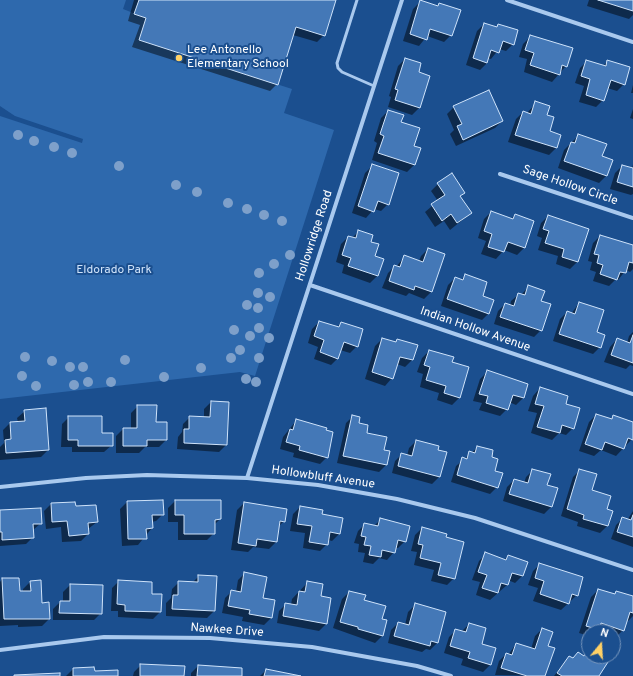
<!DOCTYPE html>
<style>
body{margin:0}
#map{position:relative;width:633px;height:676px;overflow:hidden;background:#1b4f8f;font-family:Overpass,sans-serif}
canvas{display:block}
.north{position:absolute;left:581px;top:624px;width:40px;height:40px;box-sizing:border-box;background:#1b4f8f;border:1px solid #7695bc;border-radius:50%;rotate:18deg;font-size:11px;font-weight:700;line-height:16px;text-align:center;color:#fff}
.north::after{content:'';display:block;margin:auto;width:14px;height:18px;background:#ffd166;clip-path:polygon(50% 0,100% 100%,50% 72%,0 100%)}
</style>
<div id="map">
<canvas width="633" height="676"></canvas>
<div class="north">N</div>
</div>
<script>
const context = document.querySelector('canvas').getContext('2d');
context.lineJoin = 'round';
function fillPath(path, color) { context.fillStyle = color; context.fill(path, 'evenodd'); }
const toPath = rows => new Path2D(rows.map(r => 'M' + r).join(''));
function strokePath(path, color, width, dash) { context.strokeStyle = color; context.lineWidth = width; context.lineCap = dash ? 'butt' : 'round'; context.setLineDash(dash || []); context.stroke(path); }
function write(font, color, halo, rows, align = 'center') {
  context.font = font + ' Overpass,sans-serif'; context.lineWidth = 4; context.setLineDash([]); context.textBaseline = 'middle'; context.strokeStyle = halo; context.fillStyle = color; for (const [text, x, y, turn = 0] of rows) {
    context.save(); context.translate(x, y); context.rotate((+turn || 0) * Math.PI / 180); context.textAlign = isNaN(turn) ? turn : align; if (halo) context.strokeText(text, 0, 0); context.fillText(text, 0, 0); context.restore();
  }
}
const green = toPath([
 [0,0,126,0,123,9,146,18,139,40,292,89,284,113,334,130,255,376,240,372,0,399,0,116,82,143,83,139,15,116,0,106]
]);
const shadow = toPath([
 [134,0,335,0,324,35,317,42,293,35,277,84,270,91,132,47,140,25,128,21],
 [589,0,633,0,633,15,629,19,587,6],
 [420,2,436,6,439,4,451,35,444,42,427,36,419,46,403,41,413,9],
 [484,24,496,28,499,25,513,44,506,51,499,49,491,59,488,58,487,63,480,70,466,65,477,31],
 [530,37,566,66,552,82,524,72,527,59,519,57,523,44],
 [405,59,417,73,419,108,412,115,388,107,391,97,389,96,398,66],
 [587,61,603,66,608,61,624,84,617,91,607,88,603,100,596,107,579,102,584,86,575,83,580,68],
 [633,85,633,93,631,93],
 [536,103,546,115,548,132,560,136,556,148,549,155,508,142,516,119,523,112,527,113],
 [454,107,502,121,495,128,456,146,450,134,454,130,447,114],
 [633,109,633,119,630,118],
 [388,111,400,122,414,165,407,172,372,160,377,143,374,141,381,118],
 [578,136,601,157,606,176,599,183,558,168,564,150],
 [633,164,633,194,631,195,610,189,615,173,622,166,632,169],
 [372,166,388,204,381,211,374,209,366,218,352,213,365,173],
 [438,184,464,192,460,197,471,213,450,230,444,221,435,227,425,212,438,201,431,191],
 [491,212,511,219,515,215,533,222,524,248,517,255,504,250,496,259,481,254,486,241,478,238,484,219],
 [548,216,577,262,570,269,556,264,558,256,538,250,542,238,537,236,541,223],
 [359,231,369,242,374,257,377,276,370,283,342,273,344,265,336,262,341,244,348,237,352,238],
 [600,236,633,246,633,269,630,272,626,270,618,280,616,279,609,286,593,281,596,272,590,270,592,262,588,261,593,243],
 [428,249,431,292,424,299,409,293,406,296,382,288,388,273,395,266,396,267,405,256,419,261,421,256],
 [465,276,489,313,482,320,441,306,448,285,455,278,461,280],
 [529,286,540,301,541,330,534,337,494,324,498,311,505,304,510,306,511,301,519,294,521,295],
 [579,303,595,333,600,347,593,354,553,341,560,319,567,312,571,314],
 [319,322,336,328,341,323,357,346,350,353,340,350,338,358,331,365,314,359,318,347,308,343,312,329],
 [633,332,633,366,630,365,626,369,604,362,610,347,617,339,627,343,629,336],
 [382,339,395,343,397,340,416,346,412,360,405,367,397,364,392,378,385,386,365,379,375,346],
 [429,351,451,363,459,398,452,405,437,400,439,393,420,387,423,374,417,372,422,358],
 [487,372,523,398,516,405,509,402,507,409,500,416,479,410,482,403,473,401,480,379],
 [540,388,565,405,573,428,566,435,559,433,552,440,531,433,537,413,528,411,533,396],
 [211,402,226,445,219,452,177,449,178,437,182,432,183,424,190,417,204,417,204,409],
 [138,406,155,423,166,440,159,447,145,447,139,453,116,453,116,436,123,429,131,429,131,413],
 [25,411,48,450,41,457,0,460,0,447,4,443,3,430,10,423,18,422,17,418],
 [596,415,610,420,614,416,633,423,632,439,616,456,601,450,594,456,579,451,589,422],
 [353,416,365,434,383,451,389,452,386,465,379,472,337,463,346,423],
 [69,417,101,434,112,445,104,452,72,452,72,447,61,447,62,424],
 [296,421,327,457,320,464,293,457,294,453,280,449,283,437],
 [416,441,436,451,439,477,432,484,392,473,395,461,402,454,407,456,409,448],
 [478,447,490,458,497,487,490,494,451,482,456,466],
 [533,470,546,486,551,507,544,514,503,501,507,487,514,480,524,483,526,477],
 [580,470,591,491,606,510,607,526,600,533,577,526,578,522,561,516,573,477],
 [175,501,220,519,214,525,214,533,207,540,178,540,178,522,168,522,168,508],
 [127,502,163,514,156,521,151,522,152,528,138,545,122,546,120,509],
 [244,503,284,521,278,527,276,542,269,549,253,547,248,552,231,550,237,510],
 [51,504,75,508,97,522,88,529,88,534,81,541,62,542,61,527,46,529,44,511],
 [300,507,321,515,339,534,332,541,328,540,327,544,320,551,303,548,305,533,290,531,293,514],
 [0,511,41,523,32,531,33,537,26,544,0,546],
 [633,511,633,547,611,539,616,525,623,518,628,519],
 [380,520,405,541,398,548,395,548,394,552,387,560,379,558,373,564,363,562,365,553,358,552,359,544,354,543,358,531,365,524,374,526],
 [422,528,445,538,454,578,447,585,431,581,434,570,414,565,417,552,411,551,415,535],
 [486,554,504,560,508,556,527,562,522,576,515,583,508,580,507,585,490,600,476,595,480,582,472,580,479,561],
 [540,564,577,595,561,610,533,601,538,588,528,585,533,571],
 [245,573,261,599,271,618,264,625,242,621,243,617,222,613,225,598,232,591,236,592,238,580],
 [199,576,214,611,207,618,166,616,166,603,171,598,172,589,179,582,192,583],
 [2,579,19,592,23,592,23,589,30,582,49,619,42,626,18,627,18,625,0,626,0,582],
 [119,581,151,595,160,612,153,619,118,617,118,611,111,611,112,588],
 [308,582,320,597,326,624,319,631,277,623,279,611,286,604,291,605,292,599],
 [70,585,101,613,94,620,53,620,53,609,60,602,63,602,63,592],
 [598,590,614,595,617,592,633,597,633,616,628,621,626,620,623,630,616,637,613,636,613,632,589,632,589,636,579,633,591,597],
 [349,592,363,601,381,619,386,621,382,636,375,643,333,628,342,599],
 [415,605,437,643,430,650,426,649,422,652,388,643,391,630,398,623,405,625,408,612],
 [469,624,481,644,495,649,490,665,483,672,461,665,463,659,444,653,449,637,456,630,462,631],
 [542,629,547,647,544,676,495,675,499,661,506,654,508,655,516,644,531,649,535,636],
 [588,650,589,656,597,656,598,676,554,676,569,657,572,659,583,656],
 [141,665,183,676,133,676,134,672],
 [198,666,241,676,191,676,191,673],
 [73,669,94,672,117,676,66,676],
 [266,670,296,676,260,676]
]);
const building = toPath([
 [139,0,336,0,325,36,296,27,278,85,139,40,146,18,134,14,139,0],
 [420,0,438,6,439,3,461,10,452,36,430,29,427,40,410,34,420,0],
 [598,0,633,0,633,11,598,0],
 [484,23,497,27,498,24,518,30,514,45,503,41,499,53,491,50,487,63,473,58,484,23],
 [530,35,573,48,567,67,562,65,560,75,530,65,534,53,525,50,530,35],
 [405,58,421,63,419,72,430,76,420,108,395,100,398,90,395,89,405,58],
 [586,60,606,66,607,60,630,67,625,85,611,80,604,101,586,95,590,79,581,76,586,60],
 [489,90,503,121,463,140,457,126,462,124,453,106,489,90],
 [535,101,550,106,547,115,554,117,550,131,561,135,557,148,515,135,523,111,531,114,535,101],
 [388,110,404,115,401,122,420,128,414,146,421,148,415,165,378,153,384,136,380,134,388,110],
 [578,134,607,144,602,156,613,160,607,176,564,161,571,142,575,143,578,134],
 [372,164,399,173,389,205,378,201,374,212,358,206,372,164],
 [622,165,633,168,633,187,617,182,622,165],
 [452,173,465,193,460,196,472,213,457,223,451,214,442,221,431,204,445,195,437,183,452,173],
 [491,211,513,219,515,214,534,221,525,248,508,242,504,252,488,247,492,234,484,231,491,211],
 [548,215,589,229,578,262,562,257,564,249,545,243,549,231,543,229,548,215],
 [358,230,373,235,371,242,379,244,375,256,384,259,378,276,348,266,351,258,342,255,348,236,356,238,358,230],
 [600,235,633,245,633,263,629,262,626,273,620,272,617,280,600,274,603,265,597,263,599,255,594,254,600,235],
 [428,248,445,254,432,292,415,286,414,290,389,281,394,265,400,267,404,255,423,262,428,248],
 [465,274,487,282,483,296,494,300,489,314,447,299,455,277,463,280,465,274],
 [528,285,545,291,541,301,551,304,542,331,500,317,505,303,514,306,518,293,525,295,528,285],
 [579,302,604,310,597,332,605,335,601,348,559,334,567,311,575,314,579,302],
 [319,321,339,327,341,322,363,329,358,347,344,342,338,359,320,352,324,340,314,336,319,321],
 [633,335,633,363,611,355,617,338,630,343,633,335],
 [382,338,396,342,397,339,418,345,413,360,400,357,393,379,372,372,382,338],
 [429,350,454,357,452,362,469,367,460,398,444,393,446,386,426,380,430,367,424,365,429,350],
 [487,370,528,384,524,398,513,395,508,410,486,403,488,396,479,394,487,370],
 [540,387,568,396,566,404,580,408,574,429,562,425,560,433,537,427,544,406,535,404,540,387],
 [211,401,229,402,227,445,184,443,184,429,189,429,189,416,210,417,211,401],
 [137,405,157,405,156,422,167,422,167,440,147,440,147,446,123,446,123,428,137,428,137,405],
 [46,408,49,450,6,453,5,440,11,439,10,422,25,421,24,410,46,408],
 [596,414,612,419,613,415,633,422,633,440,628,438,624,449,605,442,602,450,585,444,596,414],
 [352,415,360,417,359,423,368,425,367,433,387,437,384,450,390,451,387,465,343,456,352,415],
 [68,416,102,416,102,433,113,433,113,446,78,446,78,440,68,440,68,416],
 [296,419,327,428,326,430,333,432,328,458,299,450,300,446,286,442,290,429,293,430,296,419],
 [416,440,439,446,438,450,447,452,440,477,398,466,401,453,412,456,416,440],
 [477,446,493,450,492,457,498,459,495,471,503,473,498,488,457,475,462,457,467,459,469,451,475,453,477,446],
 [532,469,551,474,547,485,558,488,552,507,509,494,514,479,528,483,532,469],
 [579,469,597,474,592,490,611,496,607,509,613,511,608,526,583,519,584,515,567,509,579,469],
 [163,500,164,515,152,515,153,528,146,529,147,539,128,539,127,501,163,500],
 [175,500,221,500,221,519,215,520,215,534,184,534,184,515,175,515,175,500],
 [75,502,76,506,96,505,98,522,88,523,89,534,69,536,67,521,52,522,51,503,75,502],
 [244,502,287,509,285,522,280,521,277,542,257,539,256,546,238,543,244,502],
 [300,506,323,510,322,514,343,518,340,534,330,532,328,545,309,542,312,526,297,524,300,506],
 [41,508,42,524,33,524,34,538,2,540,2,532,0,532,0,510,41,508],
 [633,515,633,537,617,532,622,517,631,520,633,515],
 [380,518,410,526,406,542,398,540,395,553,382,550,381,557,369,555,371,546,364,545,366,537,361,536,364,523,378,526,380,518],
 [422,527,447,534,446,537,464,542,455,579,438,575,441,563,420,558,423,545,418,544,422,527],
 [485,552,506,560,508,555,528,562,523,576,512,573,508,585,501,583,498,593,482,588,487,575,478,572,485,552],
 [539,563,583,577,578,596,572,594,569,604,540,594,544,581,535,578,539,563],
 [244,572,267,577,263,598,275,600,272,618,249,614,250,610,228,606,231,590,241,592,244,572],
 [198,575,217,576,215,611,172,609,173,595,178,595,178,581,198,582,198,575],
 [2,578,19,578,20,591,31,591,30,581,41,580,42,603,49,602,50,619,4,619,2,578],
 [118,580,152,582,152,594,162,594,161,612,125,611,125,605,117,604,118,580],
 [307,581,323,584,321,596,331,598,327,624,283,616,285,603,297,605,299,591,305,592,307,581],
 [70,584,103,585,102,614,59,613,60,601,70,601,70,584],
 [598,589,615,594,616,591,633,596,633,613,630,612,624,631,601,623,599,630,586,626,598,589],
 [349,591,366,595,364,600,386,606,382,619,387,620,383,636,358,629,358,627,340,622,349,591],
 [415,603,446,612,438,643,431,641,430,646,394,636,398,622,409,625,415,603],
 [469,623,486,628,482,644,496,648,491,665,468,658,470,652,450,646,455,629,466,632,469,623],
 [542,628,553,632,548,646,555,648,545,676,527,676,501,668,506,653,512,655,516,643,535,649,542,628],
 [588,649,589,656,599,656,608,662,599,676,562,676,557,673,569,656,573,658,578,652,584,656,588,649],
 [140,664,185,666,184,676,140,676,140,664],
 [198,665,242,668,242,676,197,676,198,665],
 [94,667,95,671,118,670,118,676,73,676,73,668,94,667],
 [266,669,301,676,264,676,266,669],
 [60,673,60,676,14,676,14,675,60,673]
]);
const lane = toPath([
 [357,0,337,63,338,68,342,72,374,86]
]);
const street = toPath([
 [507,0,633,42],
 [500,174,633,218],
 [310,285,633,394],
 [247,478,402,0],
 [0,487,86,478,147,475,247,478,318,485,397,499,475,518,633,570],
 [0,650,104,637,210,638,312,647,417,666,451,676]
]);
const trees = [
 [18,135],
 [34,141],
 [54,147],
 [72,153],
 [119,166],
 [176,185],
 [197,192],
 [228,203],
 [247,209],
 [264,215],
 [282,221],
 [290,255],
 [274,264],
 [259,273],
 [258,293],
 [270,297],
 [247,305],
 [258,308],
 [259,328],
 [234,330],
 [250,336],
 [269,338],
 [240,350],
 [25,357],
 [231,358],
 [259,358],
 [125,360],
 [52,361],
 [70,367],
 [83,367],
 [201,368],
 [22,376],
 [164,377],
 [246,379],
 [88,382],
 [111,382],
 [256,382],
 [74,385],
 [36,386]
];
const markers = [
 [179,58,4,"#ffd166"]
];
const poiNames = [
 ["Lee Antonello",187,51],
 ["Elementary School",187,65]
];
const streetNames = [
 ["Sage Hollow Circle",570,186,19],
 ["Hollowridge Road",315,236,-72],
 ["Indian Hollow Avenue",475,330,19],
 ["Hollowbluff Avenue",323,478,8],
 ["Nawkee Drive",227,631,4]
];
const parkNames = [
 ["Eldorado Park",114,271]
];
fillPath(green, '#2e69ad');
fillPath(shadow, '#0007');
fillPath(building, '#4478b7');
strokePath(building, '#cfe3fa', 1);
strokePath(lane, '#a9c9ee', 3);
strokePath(street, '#a9c9ee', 4);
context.fillStyle = '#7ea0ca';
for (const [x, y] of trees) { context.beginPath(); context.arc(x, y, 5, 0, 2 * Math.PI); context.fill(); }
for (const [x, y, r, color] of markers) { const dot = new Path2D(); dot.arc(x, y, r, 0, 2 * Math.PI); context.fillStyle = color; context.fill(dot); strokePath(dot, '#1b4f8f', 1.5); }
write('12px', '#fff', '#1b4f8f', poiNames, 'left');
write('12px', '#fff', '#1b4f8f', streetNames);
write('12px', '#cfe3fa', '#1b4f8f', parkNames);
</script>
